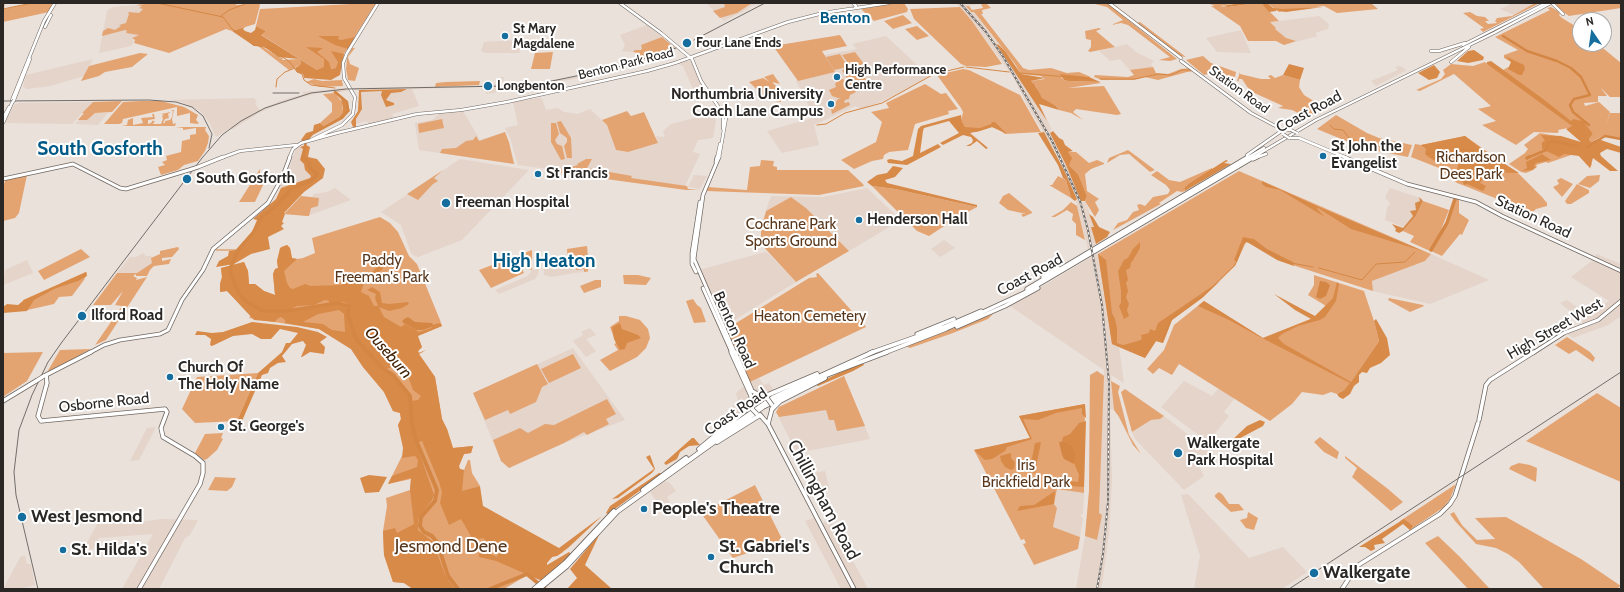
<!DOCTYPE html>
<style>
body{margin:0}
#map{position:relative;width:1624px;height:592px;overflow:hidden;background:#eae1db;font-family:Cabin,sans-serif}
canvas{display:block}
.frame{position:absolute;inset:0;border:4px solid #2a2725;pointer-events:none}
.north{position:absolute;left:1572px;top:12px;width:40px;height:40px;box-sizing:border-box;background:#fff;border:1px solid #aaa9a8;border-radius:50%;rotate:347deg;font-size:11px;font-weight:700;line-height:16px;text-align:center;color:#2a2725}
.north::after{content:'';display:block;margin:auto;width:14px;height:18px;background:#156e9e;clip-path:polygon(50% 0,100% 100%,50% 72%,0 100%)}
</style>
<div id="map">
<canvas width="1624" height="592"></canvas>
<div class="frame"></div>
<div class="north">N</div>
</div>
<script>
const context = document.querySelector('canvas').getContext('2d');
context.lineJoin = 'round';
function fillPath(path, color) { context.fillStyle = color; context.fill(path, 'evenodd'); }
const toPath = rows => new Path2D(rows.map(r => 'M' + r).join(''));
function strokePath(path, color, width, dash) { context.strokeStyle = color; context.lineWidth = width; context.lineCap = dash ? 'butt' : 'round'; context.setLineDash(dash || []); context.stroke(path); }
function write(font, color, halo, rows, align = 'center') {
  context.font = font + ' Cabin,sans-serif'; context.lineWidth = 4; context.setLineDash([]); context.textBaseline = 'middle'; context.strokeStyle = halo; context.fillStyle = color; for (const [text, x, y, turn = 0] of rows) {
    context.save(); context.translate(x, y); context.rotate((+turn || 0) * Math.PI / 180); context.textAlign = isNaN(turn) ? turn : align; if (halo) context.strokeText(text, 0, 0); context.fillText(text, 0, 0); context.restore();
  }
}
const built = toPath([
 [706,3,760,3,749,7,750,8,724,21],
 [956,3,981,4,966,6,971,12,974,12,999,45,1022,76,1042,109,1052,130,1049,131,1051,132,1050,133,1066,165,1082,202,1086,202,1094,227,1092,228,1096,244,1088,249,1076,202,1077,199,1059,157,1029,109,1014,78,972,21],
 [1513,3,1537,3,1514,15,1500,9],
 [150,4,162,26,132,38,134,41,131,46,99,53,107,11,112,7],
 [1319,16,1329,24,1328,29,1315,33,1318,36,1284,45,1276,41,1248,41,1241,26],
 [647,25,677,49,650,59,604,73,563,81,498,88,498,92,486,94,485,87,412,89,419,106,392,114,394,119,369,126,367,121,356,124,356,119,362,109,361,92,406,89,354,90,354,88,469,86,494,84,499,83,500,77,504,77,502,84,514,84,569,78,597,72,635,62,640,53,622,51,625,45,620,35],
 [1241,30,1251,53,1217,52,1206,38],
 [886,36,929,76,905,91,880,102,861,109,855,106,814,125,819,145,782,153,767,131,812,118,812,112,796,81,834,72,824,55,857,49,852,44],
 [518,40,522,41,519,53,486,53,481,51,484,42],
 [1127,44,1136,52,1154,61,1151,64,1156,73,1134,75,1120,59,1110,61,1099,51],
 [93,59,84,76,50,86,27,89,23,87,26,75],
 [686,60,691,61,703,89,694,90,691,85,683,66,678,63],
 [1400,66,1407,70,1376,86,1371,81,1398,70,1395,67],
 [345,88,349,90,318,93,281,103,259,113,233,129,230,128,216,137,209,122,200,111,182,102,169,100,254,98,257,102,255,104,260,110,280,101,304,94,302,93,302,92],
 [539,98,542,99,546,110,558,108,564,112,578,114,590,109,607,125,616,150,628,152,658,143,656,136,665,137,663,131,671,124,713,113,716,121,713,138,698,140,693,152,700,154,685,186,564,169,556,170,518,165,510,138,505,128,518,125,513,102],
 [93,102,72,124,7,123,5,121,14,105,19,103],
 [463,111,480,140,505,132,515,164,419,150,415,123,432,120,440,113],
 [85,113,108,113,98,125,75,124],
 [300,146,303,149,305,170,311,176,310,178,296,184,278,188,287,174,296,149],
 [460,159,529,170,462,240,418,257,415,256,411,253,401,225,381,212],
 [694,175,707,176,700,189,688,187],
 [335,188,351,200,307,216,284,214,301,196,312,197,314,194,327,192],
 [867,188,901,220,849,251,806,208,791,197,766,211,771,196,823,197],
 [1390,188,1423,199,1406,228,1385,220,1387,208,1390,203,1385,197],
 [944,240,955,248,940,257,931,249],
 [587,246,589,268,587,271,551,277,544,275,543,259,567,255,567,249],
 [178,247,179,249,172,257,162,258,161,261,137,273,117,273,130,257,136,257,143,253,146,256,151,256,152,258,160,254,160,251],
 [765,252,768,253,796,282,728,324,724,324,699,270],
 [1098,253,1112,344,1119,347,1124,383,1111,375,1114,410,1110,409,1112,479,1109,534,1102,585,1101,589,1076,589,1085,536,1089,491,1090,375,1097,371,1104,375,1104,370,1010,306],
 [1431,254,1489,280,1430,304,1373,291,1372,281,1425,261],
 [1597,254,1621,264,1621,316,1608,325,1573,338,1554,325,1561,323,1568,329,1584,323,1560,303,1567,300,1584,312,1596,306,1600,307,1609,301,1571,277,1593,260],
 [27,260,33,273,3,285,5,270],
 [539,269,538,274,535,279,499,294,495,290,528,276,532,270],
 [590,328,596,335,586,339,596,351,586,357,573,341,583,335,581,332],
 [573,348,625,420,564,443,509,468,501,461,473,393],
 [844,376,870,439,797,453,776,412,779,407],
 [759,378,764,385,769,383,773,389,772,390,764,394,754,392,750,382],
 [1184,381,1212,396,1219,388,1235,398,1224,412,1229,416,1208,442,1161,407],
 [743,387,745,388,749,399,746,408,737,415,730,409,738,401,736,393],
 [1164,416,1209,451,1199,466,1204,476,1184,490,1135,439,1132,432,1151,420,1160,419],
 [156,427,139,460,130,461,147,428],
 [825,471,830,490,818,491,809,474],
 [665,481,670,483,676,491,667,497,670,502,661,508,650,492],
 [1057,489,1084,493,1083,514,1080,515,1083,518,1080,537,1053,527,1057,508,1054,504],
 [1188,494,1249,558,1283,547,1307,572,1282,589,1194,589,1200,556,1181,495],
 [128,517,125,524,162,519,198,520,190,535,185,538,159,589,122,589,153,534,99,538,93,549,83,550,97,524,109,523,111,518],
 [814,518,822,523,831,520,868,589,841,589,805,521],
 [21,556,25,556,27,564,31,564,35,585,20,589,3,589]
]);
const green = toPath([
 [3,3,5,3,4,9,32,3,53,3,49,12,3,22],
 [153,3,234,3,237,5,259,3,260,5,255,24,232,31,226,29,169,53,134,43,135,40,132,38,139,35,126,33,127,31,125,30,102,36,103,31,108,28,115,30,121,26,119,25,126,23,129,14,128,12,139,13,143,9,139,8,142,6,136,5],
 [369,3,376,3,344,54,341,68,317,70,260,34,266,31,256,26,260,9],
 [724,3,752,3,737,13,720,18,713,11,725,7],
 [893,3,904,3,908,9,907,12,874,21,861,9],
 [1091,3,1107,3,1177,59,1170,61,1159,60,1170,57,1128,25,1121,23,1111,25,1123,20,1107,7],
 [1207,3,1238,3,1220,6,1228,7,1257,3,1262,4,1279,21,1270,22,1276,28,1275,29,1286,38,1296,41,1284,45,1276,41,1248,41,1240,26,1211,6,1215,6],
 [1267,3,1371,3,1378,9,1337,13,1324,6,1279,12],
 [1535,3,1540,3,1483,32,1480,29,1484,28,1463,13,1470,12,1477,16,1485,17,1489,21,1485,21,1488,24,1497,23,1495,21,1497,18,1512,16],
 [1556,3,1621,3,1621,8,1569,16,1556,7,1554,5],
 [981,4,987,4,991,8,982,10,983,14,981,14,1023,68,1029,70,1051,68,1067,73,1079,72,1091,77,1060,76,1064,80,1068,81,1099,82,1101,83,1068,88,1104,86,1121,114,1117,115,1076,109,1073,112,1083,120,1071,113,1059,110,1056,106,1045,101,1039,95,1036,86,1031,81,1045,79,1041,76,1021,74,1015,64,974,12,971,12,966,6,969,6,972,10,983,8],
 [960,7,972,21,1002,64,986,67,966,66,961,64,914,19,910,9],
 [1551,7,1558,11,1560,14,1559,15,1562,18,1580,29,1580,44,1598,44,1621,63,1621,97,1610,97,1600,87,1607,96,1598,96,1598,102,1584,103,1585,106,1599,102,1610,112,1606,125,1610,113,1621,113,1621,139,1605,135,1591,142,1589,139,1593,134,1571,122,1541,97,1503,70,1512,65,1511,62,1504,58,1504,55,1518,50,1495,37,1550,10,1547,8],
 [903,15,912,23,893,29,884,21],
 [1140,22,1186,57,1180,56,1136,23],
 [917,26,929,36,917,40,905,29],
 [1099,28,1101,29,1096,31,1115,47,1090,52,1088,51,1091,47,1091,40,1086,39,1085,31],
 [840,35,847,46,822,51,835,72,798,81,773,46],
 [662,37,675,48,635,62,640,53,633,52,635,50,641,50,642,48,641,45],
 [535,39,548,39,549,40,546,49,533,49,534,43,522,42],
 [260,45,278,57,283,58,282,60,299,59,301,62,300,65,289,70,258,46],
 [352,48,355,48,348,57,350,64,359,68,355,81,348,80,346,69,347,58],
 [553,52,550,69,531,69,535,53],
 [855,52,864,64,851,67,842,55],
 [140,53,148,54,132,67,105,72,99,76,81,81,89,66],
 [840,54,848,67,834,70,826,57],
 [1203,56,1211,63,1236,72,1235,77,1213,73,1204,75,1186,60],
 [1485,62,1569,123,1573,127,1558,130,1559,132,1557,133,1534,132,1516,145,1482,125,1496,121,1478,109,1491,106,1454,74,1420,91,1416,90,1441,79,1445,74,1443,70,1451,64,1473,66],
 [859,67,869,85,852,86,856,92,850,95,849,99,845,100,844,103,849,102,850,105,832,114,831,108,834,110,834,108,832,107,838,99,841,99,832,96,829,90,836,87,835,84,838,80,843,79,851,85,842,70],
 [1153,67,1156,73,1168,74,1181,69,1191,68,1195,71,1187,72,1158,80,1145,77,1134,80,1102,80,1094,77,1095,75,1128,77,1134,75,1130,70],
 [963,69,969,70,1020,95,1041,132,1005,134,999,129,992,127,976,132,972,132,965,127,961,122,963,112,961,108,937,75],
 [1240,72,1240,74,1261,79,1271,79,1268,76,1271,75,1275,78,1283,75,1300,80,1299,87,1304,95,1325,108,1306,117,1292,110,1278,108,1283,106,1250,91,1242,79,1239,79,1239,81,1237,81],
 [773,74,780,84,772,82,780,90,781,102,768,100,749,82,763,78,770,82,764,77],
 [314,79,322,81,342,80,343,86,320,87,306,82],
 [480,81,479,85,435,87,436,83,446,82],
 [925,84,941,94,946,93,958,109,948,111,949,114,915,124,908,150,889,152,884,155,883,159,872,161,854,169,841,160,876,142,882,122,871,112,889,108,886,103],
 [335,93,342,102,343,112,339,117,324,126,320,123,332,112,332,103,323,94],
 [122,101,112,112,95,113,87,120,78,120,84,113,82,113,93,102],
 [141,101,161,101,184,107,198,115,196,120,199,123,197,124,190,123,190,113,177,116,177,107,123,119,122,123,119,124,104,124,123,102],
 [171,110,174,110,172,119,173,124,176,123,175,126,122,126,127,125,128,120,133,118,133,125,143,123,141,118,153,117,152,114,154,114,155,119,148,120,148,124,151,123,153,120,153,121,155,121,153,124,161,124,163,119,162,116,164,115,161,114,171,112,168,114,169,118,165,119,163,123,165,123,165,121,170,120,172,117,173,111],
 [627,111,631,116,644,112,658,143,628,152,616,150,607,125,602,120],
 [1336,115,1367,133,1379,138,1412,145,1408,157,1363,148,1317,129],
 [442,119,444,128,419,133,418,124],
 [561,121,571,138,572,158,567,158,564,146,567,142,567,138,560,133,557,122],
 [551,123,556,123,559,134,555,140,557,144,562,146,565,159,561,160,551,142],
 [176,127,206,127,205,130,209,136,208,143,205,151,198,161,184,165,178,170,161,175,158,167,165,165,162,162,167,160,166,156,181,152,182,141,190,139,190,135,196,134,196,128,183,130,183,128],
 [505,132,509,142,514,164,440,153,442,149,456,148,466,141,473,140,476,136,479,141],
 [1540,133,1567,138,1577,142,1592,164,1590,168,1579,156,1574,154,1548,163,1546,162,1536,165,1537,167,1533,170,1526,173,1521,172,1509,164,1525,153,1528,149,1524,145],
 [1465,136,1519,174,1542,197,1547,203,1547,206,1536,209,1532,213,1465,186,1457,183,1439,168,1411,157,1415,144,1421,145],
 [1128,150,1155,170,1150,172,1129,154,1120,155,1107,163,1109,158],
 [1068,152,1076,152,1089,163,1097,160,1104,163,1104,164,1091,169,1085,174,1087,191,1099,199,1095,202,1099,210,1095,217,1085,201,1087,196,1078,174,1069,165],
 [586,159,592,159,587,168,632,176,631,178,687,186,688,189,699,190,686,190,555,172,556,170,545,169,547,166,560,168,560,169,571,167,578,165,577,164],
 [761,160,774,161,773,166,777,167,777,170,848,170,863,184,855,186,863,184,864,186,819,195,706,191,708,187,747,190,750,167,760,166],
 [1212,168,1212,170,1184,188,1185,191,1182,192,1177,191,1159,203,1161,204,1113,230,1118,223,1127,220,1133,212,1139,210,1137,205,1140,204,1145,206,1153,197,1168,194,1170,190,1166,185,1151,175,1157,171,1169,180,1180,182],
 [260,169,260,177,264,183,255,202,239,202],
 [443,170,434,178,438,181,433,184,418,200,407,194],
 [1239,171,1431,254,1425,261,1372,281,1373,291,1280,261,1255,245,1246,242,1235,266,1202,298,1172,320,1163,343,1156,341,1145,358,1112,344,1098,254],
 [27,175,19,213,15,218,3,221,3,186,6,179],
 [1600,175,1599,181,1590,188,1578,184,1587,176],
 [1058,176,1066,180,1071,198,1049,185,1052,185],
 [1561,178,1573,184,1562,197,1553,187,1559,184,1557,180],
 [1577,184,1589,190,1589,193,1571,204,1567,204,1565,201],
 [872,186,895,189,977,207,955,219,929,236,917,231],
 [1009,193,1032,212,1032,213,1023,217,1021,214,1026,214,1008,210,999,203,1003,196],
 [301,196,319,198,318,206,311,208,309,216,307,216,284,214],
 [791,197,806,208,849,251,796,282,761,244,761,229,766,211],
 [1456,198,1459,199,1459,213,1469,220,1462,235,1460,234,1442,256,1431,251,1448,224],
 [1423,201,1449,210,1436,242,1430,251,1410,242,1414,236,1403,231,1416,216],
 [1071,202,1077,206,1085,240,1076,235,1076,224,1072,220,1073,214,1067,210,1055,217,1051,217,1063,210],
 [380,217,390,223,398,232,409,256,417,264,440,320,442,326,417,336,422,347,418,351,419,353,426,350,419,354,435,377,442,419,447,429,453,448,473,446,471,453,464,454,459,466,460,469,464,470,468,460,470,460,472,473,480,486,462,492,483,506,563,552,557,556,553,556,546,564,504,589,413,589,404,583,393,582,384,555,383,531,387,506,386,498,410,490,411,479,388,484,403,454,403,441,398,425,401,419,400,413,393,411,384,392,363,367,351,349,319,329,249,318,251,315,227,291,220,292,220,284,222,277,221,268,244,262,248,271,249,284,255,284,264,291,275,295,273,274,275,269,278,268,277,261,281,247,287,245,290,248,292,258,297,259,303,258,315,253,312,238],
 [587,246,589,268,587,272,589,271,575,274,584,272,584,269,576,270,576,267,572,267,572,261,568,261,567,249],
 [178,247,179,249,172,257,162,258,162,261,171,259,169,264,154,266,150,270,147,276,136,276,136,274,133,276,137,278,136,280,147,277,106,340,95,345,122,306,115,305,123,291,111,305,93,305,117,273,137,273,152,263,151,258,160,254,160,251],
 [81,249,90,257,44,280,38,271],
 [532,250,532,270,529,269,521,258,517,260,524,273,491,288,479,270],
 [86,272,87,273,84,280,72,296,59,297,54,304,23,311,25,306,23,300],
 [818,273,866,327,750,382,727,331,728,328,809,278,817,277,816,274],
 [623,275,638,275,651,278,646,285,624,284],
 [1314,275,1364,291,1374,321,1379,341,1350,384,1344,390,1337,394,1331,392,1323,395,1302,392,1292,404,1270,421,1179,364,1172,375,1159,368,1153,374,1147,369,1164,350,1174,325,1204,301,1263,338,1313,318,1326,306,1308,295,1314,285],
 [595,280,601,280,601,287,584,293,580,286],
 [1389,298,1423,305,1424,306,1410,312,1388,300],
 [693,299,697,305,701,308,706,322,694,323,686,301],
 [993,314,988,319,953,333,910,348,905,346],
 [619,316,626,316,640,320,648,329,650,338,646,348,637,357,610,371,600,360,618,350,614,344,616,343,610,327,619,321],
 [1567,337,1590,352,1595,358,1593,362,1576,350,1569,354,1555,345],
 [90,349,89,350,46,374,60,350],
 [43,352,27,381,3,397,3,353],
 [573,354,581,368,549,383,541,369],
 [537,364,548,384,542,387,536,402,510,414,508,410,485,420,473,393],
 [1097,371,1104,376,1099,513,1102,515,1097,540,1085,536,1089,491,1090,375],
 [258,373,237,421,195,423,182,409,197,377],
 [844,376,865,426,837,431,834,420,829,420,826,410,779,417,776,412,779,407],
 [1111,381,1120,386,1118,392,1129,435,1141,454,1133,445,1119,417,1114,410],
 [1125,389,1164,416,1160,419,1151,420,1132,432,1121,392],
 [1597,393,1621,408,1621,482,1526,441],
 [607,399,616,414,606,419,609,424,587,435,584,432,564,443,509,468,501,461,493,440,520,428,528,433,545,424,554,425],
 [1085,404,1084,493,1057,489,1054,504,1057,508,1053,527,1080,537,1078,549,1034,565,1023,544,1026,543,1024,539,1021,540,974,450,1030,438,1019,416],
 [223,433,221,438,223,439,217,450,207,459,204,460,195,453,205,434],
 [1320,437,1339,452,1337,459,1324,452,1314,442],
 [1345,456,1388,489,1403,502,1391,511,1352,477,1357,468,1345,458],
 [1519,463,1530,465,1537,468,1536,482,1509,469,1511,466],
 [215,477,236,478,232,487,227,491,208,490],
 [1456,484,1450,499,1444,507,1410,530,1400,521],
 [755,485,783,541,733,558,701,513],
 [1219,492,1223,495,1229,504,1239,504,1244,510,1231,512,1215,497,1215,495],
 [1248,512,1258,518,1254,530,1246,528,1240,520,1247,518],
 [1454,512,1462,525,1477,540,1495,539,1475,518,1506,517,1581,559,1621,586,1616,589,1544,589,1519,562,1508,554,1496,548,1476,544,1455,521,1450,514],
 [1438,536,1459,556,1490,589,1468,589,1425,543]
]);
const forest = toPath([
 [1239,3,1267,3,1273,8,1283,9,1323,7,1286,12,1276,10,1276,11,1269,12,1262,4,1257,3,1228,7,1223,6],
 [256,26,266,31,261,35,317,70,324,67,324,59,306,47,323,48,317,52,329,62,331,69,336,68,338,62,331,51,344,54,340,75,331,80,304,78,303,74,297,72,295,68,300,65,301,62,299,59,278,57,263,46,254,46,232,31,245,27,243,29,245,31,251,33,255,30],
 [318,36,339,36,338,39,341,40,355,37,348,49,335,45],
 [996,44,999,45,1005,51,1021,74,1045,78,1031,81,1035,85,1042,98,1056,106,1059,110,1039,104,1047,121],
 [1474,50,1484,57,1483,60,1468,63,1457,61,1468,51],
 [1505,56,1524,65,1525,69,1522,75,1519,75,1508,69,1511,62],
 [1491,61,1541,97,1571,121,1573,119,1583,121,1593,134,1589,139,1591,142,1598,139,1621,147,1621,153,1607,149,1600,153,1601,156,1618,171,1610,171,1593,158,1590,168,1579,156,1564,154,1559,157,1542,149,1542,142,1545,141,1541,135,1561,136,1581,142,1566,129,1572,126,1487,64,1487,62],
 [1289,64,1304,68,1300,80,1283,75],
 [1434,65,1440,72,1437,78,1429,80,1418,73],
 [1060,74,1089,77,1100,82,1068,81,1064,80],
 [407,89,401,92,391,93,386,100,394,103,394,105,386,107,381,95,382,91,361,92,362,109,356,119,356,127,355,129,353,127,351,122,358,111,359,90],
 [349,90,337,92,347,101,350,111,342,118,314,133,308,140,303,142,301,140,306,133,313,131,314,125,320,123,324,126,339,117,343,112,343,108,341,99,334,92,304,96],
 [961,115,962,122,965,127,980,128,991,124,992,122,995,122,1007,134,992,127,980,131,970,133,988,148,986,149,977,141,970,146,966,146,972,143,973,140,971,137,963,135,943,145,940,143,959,133,949,121,924,128,923,131,920,153,938,144,941,147,907,165,888,163,887,160,890,159,902,161,913,156,918,129,921,126],
 [1053,131,1059,138,1063,140,1065,145,1073,151,1068,152,1072,158,1069,165,1078,174,1081,181,1087,196,1085,201,1081,201,1066,165,1050,133],
 [1044,132,1064,170,1077,199,1075,201,1071,198,1066,180,1063,178,1058,165,1038,133],
 [1465,136,1486,152,1519,173,1488,172,1480,183,1486,186,1483,191,1462,182,1456,178,1455,175,1460,159,1455,157,1435,161,1427,156,1425,153,1426,149,1421,145],
 [306,145,310,147,308,157,317,159,325,169,323,178,304,192,284,213,285,214,282,222,284,223,281,226,284,229,268,237,270,249,251,254,234,264,216,267,219,261,228,256,229,251,236,250,252,232,257,220,253,219,276,199,281,188,310,178,311,176,305,170,304,164,300,160,303,149,300,147],
 [1542,154,1551,160,1536,163,1534,166,1536,167,1532,170,1522,171,1527,168,1526,162],
 [1226,160,1228,161,1224,163,1231,164,1185,191,1184,188,1190,183],
 [893,166,903,168,895,177,885,180,887,183,977,205,977,207,895,189,872,186,867,182,877,175,887,173],
 [1262,181,1319,207,1423,251,1351,229,1318,208,1317,209,1325,217,1280,190,1266,187,1262,184],
 [1419,197,1423,201,1416,216,1403,231,1399,233,1395,231,1396,229,1392,224,1403,228,1413,216,1410,211,1416,210,1415,203,1420,201],
 [1089,214,1093,217,1099,227,1110,232,1107,237,1096,244,1091,227,1094,227],
 [1243,237,1254,239,1267,249,1293,262,1294,266,1277,260,1247,242,1244,244,1237,262,1234,260],
 [1140,242,1140,248,1132,262,1131,262,1130,268,1126,270,1128,280,1126,283,1128,291,1126,297,1129,304,1127,310,1129,316,1124,319,1119,306,1121,303,1121,291,1118,271,1124,260,1128,258,1133,249],
 [287,245,290,248,292,258,297,259,284,271,287,283,290,288,293,289,305,284,311,286,340,285,369,275,378,266,382,266,383,269,364,283,361,292,369,296,374,306,378,306,375,298,376,294,367,290,372,287,380,292,382,303,389,304,408,302,409,304,402,308,389,311,379,307,384,317,401,327,405,324,419,332,431,328,435,324,440,323,442,326,418,336,422,347,418,351,419,353,426,350,419,354,435,377,442,419,447,429,453,448,473,446,471,453,464,454,459,466,460,469,464,470,462,491,480,486,483,506,559,548,602,516,568,548,557,556,552,557,547,563,547,565,569,552,571,554,542,581,496,561,479,557,479,553,483,550,497,557,498,552,483,538,479,539,477,544,472,542,472,538,461,519,449,525,440,503,442,492,439,482,422,441,416,443,434,495,432,500,418,519,418,530,433,542,446,577,455,589,413,589,404,583,393,582,384,555,383,531,395,528,397,533,414,524,410,490,411,478,388,484,392,476,417,467,418,460,415,456,402,458,403,448,398,425,401,419,400,413,393,411,384,392,363,367,351,349,319,329,285,323,285,320,281,317,277,319,275,322,254,320,227,291,220,292,220,284,222,277,221,268,244,262,248,271,249,284,255,284,264,291,275,295,273,274,275,269,278,268,277,261,280,248],
 [325,300,329,301,329,303,344,302,350,305,346,308,345,304,341,303,291,311,289,310,297,306,314,305],
 [339,310,344,314,345,332,332,330,323,324,303,322,318,314],
 [401,362,404,365,413,390,421,396,418,400,410,401,409,397,392,375,384,369,390,368],
 [1098,254,1106,260,1112,313,1115,319,1117,328,1117,343,1123,345,1138,341,1142,339,1141,335,1149,333,1150,329,1155,331,1158,323,1220,281,1202,298,1172,320,1163,343,1156,341,1145,358,1112,344],
 [86,272,87,276,78,281,54,289,34,300,27,311,3,313,3,307,7,304,18,305,24,300],
 [1337,282,1339,284,1336,301,1325,317,1320,320,1298,326,1282,334,1278,338,1284,344,1351,382,1379,341,1374,321,1376,319,1387,338,1390,355,1381,363,1370,368,1367,373,1362,372,1359,375,1359,382,1354,386,1350,394,1343,399,1339,397,1337,394,1344,390,1350,383,1260,337,1229,320,1198,306,1204,301,1263,338,1311,319,1295,310,1274,294,1315,316,1333,298],
 [252,322,297,327,318,332,327,337,320,342,325,347,324,354,310,352,302,357,301,357,306,345,303,341,292,344,282,356,286,362,278,363,270,368,268,373,262,375,242,421,237,421,258,373,282,352,286,343,290,343,298,333,280,329,271,339,261,339,252,334,233,336,212,346,210,345,211,339,205,335,195,335,197,331,212,333,223,332],
 [620,323,622,329,638,335,641,338,627,343,625,349,620,350,614,339,612,327],
 [862,362,864,365,853,371,818,386,816,384],
 [1085,404,1086,418,1082,414,1082,408,1056,413,1038,420,1023,419,1032,439,1007,447,1005,451,992,459,985,460,974,450,1030,438,1019,416],
 [1260,420,1265,422,1263,426,1231,443,1230,442,1247,426],
 [1086,421,1084,487,1057,485,1069,481,1078,482,1079,475,1074,463,1076,453,1072,445,1064,441,1062,441,1063,437,1070,434,1079,423],
 [692,438,694,438,700,445,689,446,680,452,677,459,666,465,664,463],
 [1041,442,1035,473,1019,467,1023,462,1031,463,1035,443],
 [1011,453,1011,458,1015,462,1014,469,1011,470,1005,467,1001,461,1000,456],
 [650,455,655,469,652,473,618,498,612,499,654,469,646,457],
 [659,473,661,473,660,476,608,514,606,513,610,506],
 [369,475,387,477,379,492,365,493,360,478],
 [1055,491,1054,504,1017,511,1020,506,1034,505],
 [1404,519,1413,526,1410,530,1403,524,1382,539,1385,543,1374,545,1375,549,1371,551,1365,547,1359,547],
 [600,533,585,565,612,589,567,589,577,578,570,569]
]);
const water = toPath([
 [1320,281,1326,282,1330,285,1326,296,1320,299,1316,297],
 [408,317,415,322,432,323,434,326,423,330,416,330,402,322,404,319],
 [1064,441,1072,445,1076,453,1074,464,1064,459,1062,455,1059,442]
]);
const stream = toPath([
 [3,3,3,5],
 [157,3,223,17,232,29,249,39,253,45,276,49,278,54,290,62,297,72,302,74,304,80,311,85,335,88],
 [3,9,32,3],
 [221,16,229,10,248,3],
 [966,67,1009,72],
 [1020,73,1092,79],
 [1100,79,1134,79],
 [1135,79,1158,74,1171,75,1182,70,1191,70],
 [276,87,277,79,285,72,295,68],
 [817,125,826,124,845,113,882,103,934,74,964,67],
 [1330,125,1334,129,1343,130,1349,138,1364,144,1401,151],
 [1426,154,1469,149,1488,159],
 [1244,240,1250,241,1286,262,1313,267],
 [216,250,238,250],
 [1319,268,1362,280,1376,264,1405,262,1415,252],
 [1162,341,1171,319,1202,297,1235,265,1243,244]
]);
const riverFar2 = toPath([
 [1503,36,1527,51,1557,61,1571,68,1581,77,1590,95,1574,99,1570,105,1573,112,1589,125],
 [1587,147,1605,136,1621,139],
 [304,158,303,157,306,141,312,134,342,118,348,111,347,102,335,92],
 [1527,158,1546,150,1548,143,1552,141,1579,146]
]);
const riverFar1 = toPath([
 [303,157,309,163,310,168,317,174,316,176,311,181,292,188,278,204,262,217,253,233,238,250,230,269,231,275,239,294,247,302,263,311,287,311,337,303,349,306,348,315,356,339,368,353],
 [1527,158,1529,157],
 [1465,183,1469,177,1469,172,1474,169,1473,167,1485,162],
 [1431,250,1447,223,1455,199]
]);
const river = toPath([
 [368,352,382,368,393,375,410,396,412,425,416,440,437,490,435,501,421,517,420,526,424,532,432,536,437,542,448,576,458,589],
 [490,589,527,574,545,589]
]);
const majorFar2 = toPath([
 [620,3,661,33,692,59,701,81,726,118,719,158],
 [853,3,856,6,855,8],
 [1109,3,1181,58],
 [45,27,51,15],
 [1181,61,1251,113,1281,129,1291,130],
 [12,100,44,21,55,3],
 [14,100,30,59],
 [723,117,723,129],
 [3,118,9,107],
 [3,123,12,103],
 [1289,138,1299,138,1347,158],
 [311,140,342,125,353,114,355,97,344,78,343,63,347,53,378,3],
 [221,158,240,151,296,145],
 [289,158,293,149,301,143,337,133,417,114,461,110,507,102,647,71,675,63,788,22,823,13,889,3],
 [717,158,720,144]
]);
const majorFar1 = toPath([
 [719,157,703,195,694,259,735,353],
 [1344,157,1407,184,1476,202,1502,216,1621,271],
 [716,162,717,157],
 [198,167,223,157],
 [3,179,73,164,120,188,126,189,192,169],
 [696,272,692,264,692,253,700,202],
 [703,288,732,353],
 [89,353,104,345,120,340,160,334,168,330,182,300,203,270,213,249,268,203,282,178,290,157],
 [1533,353,1564,333,1598,320,1621,301]
]);
const major = toPath([
 [731,352,751,396,751,403],
 [735,352,752,391,761,396],
 [46,375,47,383,38,416,41,421,165,409,167,412,161,428,163,437,195,456,203,463,203,473,200,484,139,589],
 [44,376,91,352],
 [3,401,36,381],
 [761,416,768,424,854,589],
 [1479,420,1486,385,1490,380,1534,352],
 [768,424,772,409],
 [1342,589,1357,566,1440,514,1450,504,1455,496,1478,423]
]);
const highwayFar2 = toPath([
 [1553,4,1563,14],
 [1463,45,1546,3],
 [1431,51,1439,51,1465,43],
 [1451,62,1469,47],
 [1247,155,1280,132],
 [1247,158,1264,148],
 [1252,158,1316,120,1494,33,1551,3],
 [1255,158,1266,154]
]);
const highwayFar1 = toPath([
 [1253,159,1257,157],
 [1043,277,1058,268],
 [1027,289,1248,157],
 [957,327,1005,306,1038,288],
 [917,334,954,319],
 [870,353,944,327,981,311],
 [884,353,946,329,1024,293,1254,157]
]);
const highway = toPath([
 [763,397,817,374],
 [772,409,780,401,825,378],
 [717,442,760,415],
 [708,443,774,397,873,352],
 [699,449,746,410,750,404],
 [643,490,686,458],
 [534,589,565,563,614,511],
 [539,589,567,566,618,511,763,407,824,376,887,352]
]);
const tram = toPath([
 [694,40,765,3],
 [273,93,299,93],
 [4,101,149,100,176,102,192,107,203,116,212,134,209,148],
 [38,589,16,495,14,472,19,430,32,395,48,362,62,342,202,158,222,135,241,121,265,108,311,93,346,89,505,86,547,82,615,68,676,48],
 [1289,589,1621,372]
]);
const rail = toPath([
 [960,3,986,32,1004,58,1052,141,1080,201,1088,230,1102,305,1109,383,1108,502,1103,554,1097,589]
]);
const majorBridgeFar2 = toPath([
 [12,103,14,100],
 [1291,130,1297,133],
 [1283,134,1289,138]
]);
const majorBridgeFar1 = toPath([
 [192,169,198,167]
]);
const majorBridge = toPath([
 [36,381,44,376],
 [767,398,772,405],
 [751,408,757,414]
]);
const markers = [
 [505,36,4,"#156e9e"],
 [687,43,5,"#156e9e"],
 [837,77,4,"#156e9e"],
 [488,86,5,"#156e9e"],
 [831,104,4,"#156e9e"],
 [1323,156,4,"#156e9e"],
 [538,174,4,"#156e9e"],
 [187,179,5,"#156e9e"],
 [446,203,5,"#156e9e"],
 [859,220,4,"#156e9e"],
 [82,316,5,"#156e9e"],
 [170,377,4,"#156e9e"],
 [221,427,4,"#156e9e"],
 [1178,453,5,"#156e9e"],
 [644,509,4,"#156e9e"],
 [22,517,5,"#156e9e"],
 [63,550,4,"#156e9e"],
 [711,557,4,"#156e9e"],
 [1314,573,5,"#156e9e"]
];
const farPoinames = [
 ["St Mary",513,29],
 ["Magdalene",513,44],
 ["Four Lane Ends",696,43],
 ["High Performance",845,70],
 ["Centre",845,85],
 ["Longbenton",497,86]
];
const farStreetnames = [
 ["Benton Park Road",626,64,-14],
 ["Station Road",1239,90,36]
];
const poiNames = [
 ["Northumbria University",823,95,"right"],
 ["Coach Lane Campus",823,112,"right"],
 ["St John the",1331,147],
 ["Evangelist",1331,164],
 ["St Francis",546,174],
 ["South Gosforth",196,179],
 ["Freeman Hospital",455,203],
 ["Henderson Hall",867,220],
 ["Ilford Road",91,316],
 ["Church Of",178,368],
 ["The Holy Name",178,385],
 ["St. George's",229,427],
 ["Walkergate",1187,444],
 ["Park Hospital",1187,461]
];
const streetNames = [
 ["Coast Road",1309,112,-28],
 ["Station Road",1533,217,25],
 ["Coast Road",1030,275,-28],
 ["High Street West",1555,329,-30],
 ["Benton Road",734,330,66],
 ["Osborne Road",104,403,-6],
 ["Coast Road",736,412,-34]
];
const parkNames = [
 ["Richardson",1471,158],
 ["Dees Park",1471,175],
 ["Cochrane Park",791,225],
 ["Sports Ground",791,242],
 ["Paddy",382,261],
 ["Freeman's Park",382,278],
 ["Heaton Cemetery",810,317],
 ["Iris",1026,466],
 ["Brickfield Park",1026,483]
];
const farDistrictnames = [
 ["Benton",845,18]
];
const waterNames = [
 ["Ouseburn",388,353,49]
];
const nearStreetnames = [
 ["Chillingham Road",823,500,62]
];
const nearPoinames = [
 ["People's Theatre",652,509],
 ["West Jesmond",31,517],
 ["St. Gabriel's",719,547],
 ["Church",719,568],
 ["St. Hilda's",71,550],
 ["Walkergate",1323,573]
];
const nearParknames = [
 ["Jesmond Dene",451,547]
];
const districtNames = [
 ["South Gosforth",100,149],
 ["High Heaton",544,261]
];
fillPath(built, '#e4d4ca');
fillPath(green, '#e4a472');
fillPath(forest, '#d88a49');
fillPath(water, '#d48745');
strokePath(stream, '#d48745', 1);
strokePath(riverFar2, '#d48745', 2.5);
strokePath(riverFar1, '#d48745', 3.5);
strokePath(river, '#d48745', 4);
strokePath(majorFar2, '#706862', 3.5);
strokePath(majorFar1, '#706862', 4.5);
strokePath(major, '#706862', 5);
strokePath(highwayFar2, '#706862', 3.5);
strokePath(highwayFar1, '#706862', 5);
strokePath(highway, '#706862', 5.5);
strokePath(majorFar2, '#fff', 2.5);
strokePath(majorFar1, '#fff', 3);
strokePath(major, '#fff', 3.5);
strokePath(highwayFar2, '#fff', 2.5);
strokePath(highwayFar1, '#fff', 3.5);
strokePath(highway, '#fff', 4);
strokePath(tram, '#726d69', 1);
strokePath(rail, '#726d69', 2);
strokePath(rail, '#fff', 1, [2.5]);
strokePath(majorBridgeFar2, '#706862', 3.5, []);
strokePath(majorBridgeFar1, '#706862', 4.5, []);
strokePath(majorBridge, '#706862', 5, []);
strokePath(majorBridgeFar2, '#fff', 2.5);
strokePath(majorBridgeFar1, '#fff', 3);
strokePath(majorBridge, '#fff', 3.5);
for (const [x, y, r, color] of markers) { const dot = new Path2D(); dot.arc(x, y, r, 0, 2 * Math.PI); context.fillStyle = color; context.fill(dot); strokePath(dot, '#fff', 1.5); }
write('bold 13px', '#2a2725', '#fff', farPoinames, 'left');
write('13px', '#2a2725', '#fff', farStreetnames);
write('bold 15px', '#2a2725', '#fff', poiNames, 'left');
write('15px', '#2a2725', '#fff', streetNames);
write('15px', '#58371c', '#fff', parkNames);
write('bold 16px', '#005a85', '#fff', farDistrictnames);
write('italic 16px', '#412206', '#fff', waterNames);
write('18px', '#2a2725', '#fff', nearStreetnames);
write('bold 18px', '#2a2725', '#fff', nearPoinames, 'left');
write('18px', '#58371c', '#fff', nearParknames);
write('bold 19px', '#005a85', '#fff', districtNames);
</script>
